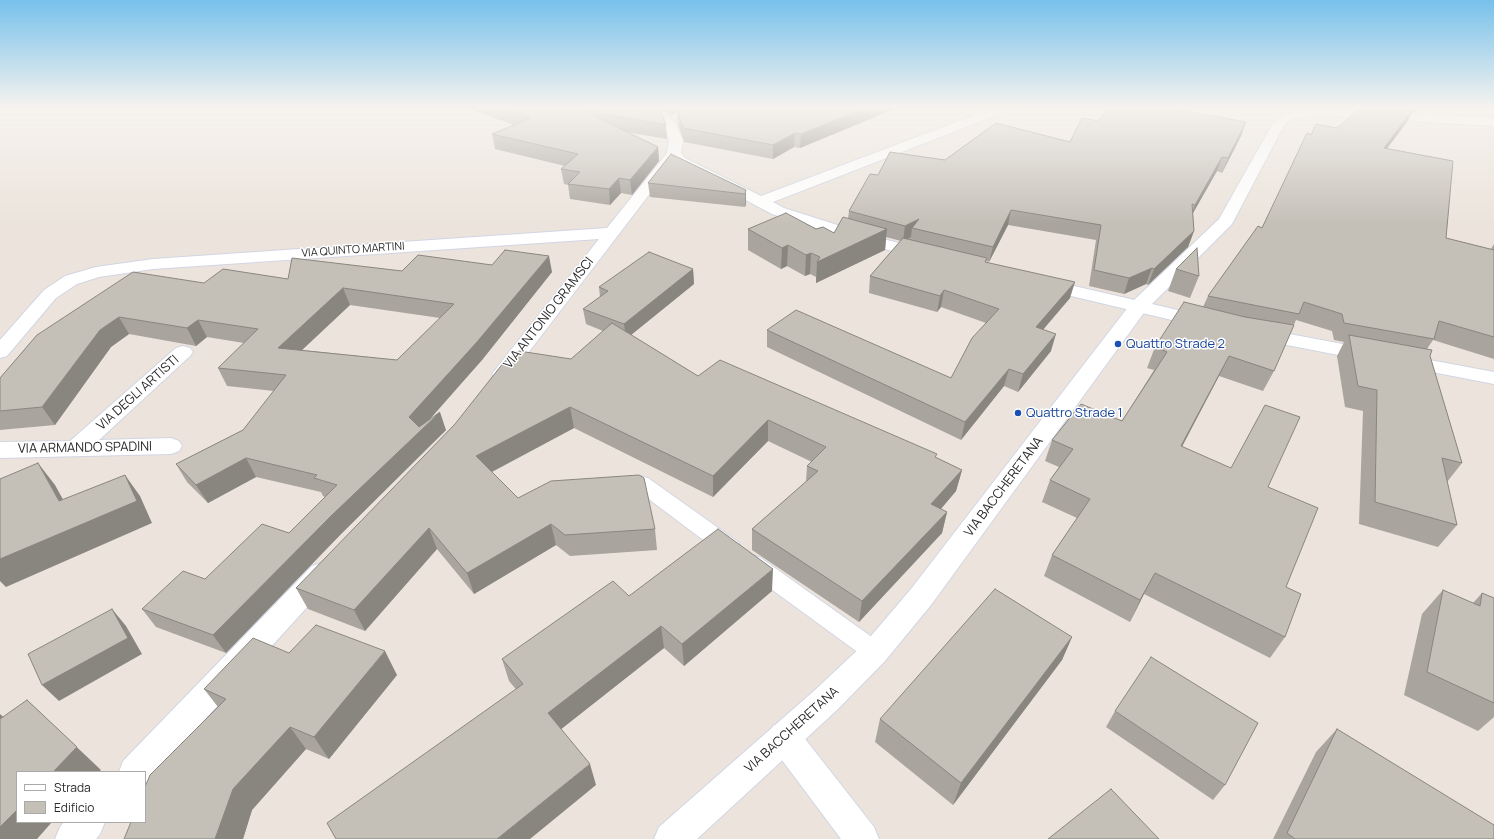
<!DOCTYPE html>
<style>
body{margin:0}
#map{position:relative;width:1494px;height:839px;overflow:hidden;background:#ece4dc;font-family:Manrope,sans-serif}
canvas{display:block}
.legend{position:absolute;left:16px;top:771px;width:130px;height:52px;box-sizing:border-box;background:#fff;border:1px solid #aaa;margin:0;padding:5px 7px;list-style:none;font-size:12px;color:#2a2a2a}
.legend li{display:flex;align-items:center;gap:8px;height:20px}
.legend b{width:20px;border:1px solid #aaa}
</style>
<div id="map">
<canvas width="1494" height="839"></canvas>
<ul class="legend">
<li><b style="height:5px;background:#fff"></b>Strada</li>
<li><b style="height:11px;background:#c4bfb7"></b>Edificio</li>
</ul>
</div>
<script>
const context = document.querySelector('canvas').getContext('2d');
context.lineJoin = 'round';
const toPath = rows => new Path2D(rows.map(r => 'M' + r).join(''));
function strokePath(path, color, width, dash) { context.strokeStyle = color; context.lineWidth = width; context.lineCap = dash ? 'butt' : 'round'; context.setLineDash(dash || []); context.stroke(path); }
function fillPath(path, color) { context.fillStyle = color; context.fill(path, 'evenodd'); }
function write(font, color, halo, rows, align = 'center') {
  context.font = font + ' Manrope,sans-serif'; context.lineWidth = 3; context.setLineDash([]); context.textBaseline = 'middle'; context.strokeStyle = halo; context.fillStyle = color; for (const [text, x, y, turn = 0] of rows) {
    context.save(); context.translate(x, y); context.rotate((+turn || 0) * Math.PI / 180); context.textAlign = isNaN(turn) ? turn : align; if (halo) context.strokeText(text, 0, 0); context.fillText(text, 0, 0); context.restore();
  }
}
const service = toPath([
 [641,476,648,478,738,542,741,548,738,554,730,556,722,554,634,488,631,483,634,478,641,476],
 [753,555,761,558,883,645,887,652,883,659,875,662,867,659,745,570,742,564,745,558,753,555]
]);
const minor = toPath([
 [996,107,1012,107,1010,110,773,202,784,208,875,237,931,251,933,255,931,259,925,260,863,243,772,214,674,162,509,378,502,380,495,378,492,374,495,370,599,239,153,269,99,277,77,284,56,298,7,356,0,358,0,340,44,290,65,276,96,267,153,259,607,228,667,153,669,140,663,122,664,119,669,118,675,122,683,140,681,153,685,158,761,196,996,107],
 [1314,108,1494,118,1494,126,1337,116,1314,116,1290,119,1284,115,1290,111,1314,108],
 [1044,279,1212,318,1215,322,1212,326,1205,328,1038,288,1035,284,1038,280,1044,279],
 [1258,328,1369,349,1376,351,1379,355,1376,359,1369,361,1251,338,1248,334,1251,330,1258,328],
 [183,346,190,348,193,352,190,356,99,440,171,438,179,441,182,446,179,451,171,454,0,458,0,442,70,441,176,348,183,346],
 [1403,355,1494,372,1494,384,1396,365,1393,361,1396,357,1403,355],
 [321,563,330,566,334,574,330,582,147,783,145,784,145,772,119,772,123,761,312,566,321,563],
 [784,722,795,726,874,827,879,839,841,839,773,748,768,737,773,726,784,722],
 [64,822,105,822,100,834,96,839,55,839,60,827,64,822]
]);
const tertiary = toPath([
 [1294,107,1308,107,1284,125,1232,224,1146,310,931,605,885,661,837,710,697,839,654,839,659,827,815,690,865,643,911,589,1132,302,1219,219,1273,123,1294,107]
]);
const wall = toPath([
 [464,107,655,107,666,125,667,139,626,132,658,147,659,161,632,195,621,193,610,205,570,199,568,185,564,184,561,169,565,166,495,149,492,134,514,125],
 [657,107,899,107,800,148,794,147,773,159,684,142,678,124,677,112,670,115],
 [1362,107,1419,107,1414,112,1412,112,1407,122,1387,148,1446,238,1491,249,1494,244,1494,359,1433,340,1427,349,1430,356,1462,463,1447,482,1457,525,1438,547,1359,524,1363,411,1345,407,1337,356,1344,342,1334,340,1332,331,1296,320,1274,371,1263,391,1219,376,1182,447,1268,487,1286,587,1285,637,1270,658,1144,594,1130,622,1044,576,1052,555,1077,518,1042,502,1050,480,1059,467,1045,461,1052,440,1122,421,1154,370,1147,368,1155,347,1203,307,1208,296,1262,228,1311,135,1337,128],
 [1098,121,1241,136,1222,173,1217,171,1193,213,1194,231,1188,247,1148,285,1146,284,1124,294,1089,286,1096,240,1008,225,989,262,986,261,986,262,1070,298,1043,329,1051,351,1018,392,1004,386,961,440,767,347,767,330,951,378,986,323,941,307,937,312,869,293,870,276,901,241,886,237,885,250,816,283,816,277,810,274,805,276,787,266,781,269,748,250,748,229,816,229,834,233,848,219,849,211,878,175,945,160,1070,142],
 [648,183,746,190,746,204,745,207,650,197],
 [492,265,552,272,482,360,429,419,446,430,443,433,341,534,226,653,156,627,142,609,205,579,289,533,325,497,323,496,321,492,256,477,208,503,187,482,176,464,243,430,274,391,227,386,218,368,244,343,207,337,196,346,129,334,111,347,55,425,0,430,0,378,37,335,204,283,288,279],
 [350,305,440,318,397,360,302,350],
 [693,269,694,284,631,335,698,376,937,458,962,470,956,491,941,509,947,512,942,533,859,622,752,550,752,529,806,482,807,466,812,462,768,441,713,497,574,428,492,472,518,498,655,529,657,550,570,556,556,545,474,594,437,549,365,631,308,609,296,588,571,359,603,331,586,324,583,309,600,297,599,287],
 [1176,269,1199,276,1190,298,1168,291],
 [1443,590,1473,603,1482,593,1494,598,1494,717,1478,731,1404,695,1422,614],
 [772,591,684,666,664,648,561,729,596,785,509,681,502,659,629,596],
 [1072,637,1062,660,953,805,875,742,880,719],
 [289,653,397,675,329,759,306,749,252,810,243,839,124,839,218,707,204,689],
 [1115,711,1225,785,1213,800,1106,727],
 [1337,729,1494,839,1273,839,1316,752]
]);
const shadedWall = toPath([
 [670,107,688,107,670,115],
 [868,107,899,107,800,148,801,134],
 [1414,108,1407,122,1377,162,1384,148],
 [1246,122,1241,136,1222,173,1228,158],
 [795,133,794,147,773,159,773,145],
 [658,147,659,161,632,195,630,180],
 [1222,157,1217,171,1189,220,1195,205],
 [619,178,621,193,610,205,609,189],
 [746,190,746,204,745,207,745,194],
 [1011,210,1008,225,989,262,993,247],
 [919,219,912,228,911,237,903,241,905,226],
 [887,229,885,250,816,283,817,262],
 [1194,231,1188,247,1148,285,1154,269],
 [788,245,787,266,781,269,782,248],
 [811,253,810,274,805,276,806,255],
 [549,256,552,272,482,360,416,435,409,417],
 [1152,268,1146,284,1124,294,1129,278],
 [693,269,694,284,626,339,624,324],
 [1075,282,1070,298,1031,344,1036,327],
 [343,288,350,305,286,365,278,348],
 [944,290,941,307,937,312,940,296],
 [119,317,129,334,111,347,55,425,42,407,100,330],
 [198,320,207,337,196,346,187,328],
 [1056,334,1051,351,1018,392,1023,374],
 [1229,356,1219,376,1171,467,1181,446],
 [1009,369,1004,386,961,440,965,422],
 [570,407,574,428,482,477,476,456],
 [440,412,446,430,443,433,341,534,226,653,213,635,332,515],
 [768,420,768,441,713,497,713,476],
 [246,458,256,477,208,503,196,485],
 [38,463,55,485,76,523,59,501],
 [962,470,956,491,927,525,931,504],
 [125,475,140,496,152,523,6,587,0,581,0,559],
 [947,512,942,533,859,622,862,601],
 [551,524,556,545,474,594,467,573],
 [429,528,437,549,365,631,354,610],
 [773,569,772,591,684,666,682,644],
 [1155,573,1144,594,1130,622,1140,600],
 [112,609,126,626,142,654,59,701,42,685],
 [661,626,664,648,555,734,548,713],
 [1072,637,1062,660,953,805,961,783],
 [385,651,397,675,329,759,314,737],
 [27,700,101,770,99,772,53,772],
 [0,714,18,730,0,722],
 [290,727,306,749,252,810,243,839,215,839,233,789],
 [590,764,596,785,530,839,497,839],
 [17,810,17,822,52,822,37,839,0,839,0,827]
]);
const building = toPath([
 [498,107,655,107,661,111,666,125,589,111,588,113,658,147,630,180,619,178,609,189,568,184,580,172,561,169,578,154,492,134,531,118,498,107],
 [685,107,868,107,801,134,795,133,773,145,683,128,677,110,685,107],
 [1110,107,1165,107,1246,122,1228,158,1222,157,1195,205,1192,204,1194,231,1154,269,1152,268,1129,278,1094,270,1101,225,1011,210,993,247,912,228,919,219,905,226,849,211,870,174,878,175,890,152,945,160,996,123,1070,142,1082,118,1098,121,1110,107],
 [1362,107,1387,107,1414,108,1384,148,1453,161,1446,238,1494,250,1494,337,1439,321,1434,339,1344,323,1342,314,1304,302,1299,314,1208,296,1258,226,1262,228,1307,133,1311,135,1316,124,1337,128,1362,107],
 [671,154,746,190,745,194,648,183,671,154],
 [786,213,816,229,823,227,834,233,843,217,887,229,817,262,820,257,811,253,806,255,788,245,782,248,748,229,786,213],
 [903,238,987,258,985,262,1075,282,1036,327,1056,334,1023,374,1009,369,965,422,767,330,796,310,951,378,972,338,999,309,944,290,940,296,870,276,903,238],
 [1197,248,1199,276,1176,269,1197,248],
 [505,250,549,256,477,342,409,417,419,427,440,412,437,415,332,515,213,635,142,609,183,571,205,579,262,524,289,533,337,485,314,478,317,475,246,458,196,485,176,464,243,430,286,375,218,368,258,329,198,320,187,328,119,317,100,330,42,407,0,411,0,378,37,335,133,272,204,283,223,269,288,279,292,258,402,271,418,255,492,265,505,250],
 [343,288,454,304,397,360,278,348,343,288],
 [649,252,693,269,624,324,583,309,608,291,599,287,649,252],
 [1184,302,1245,317,1294,325,1274,371,1229,356,1181,446,1231,468,1265,405,1300,417,1268,487,1318,508,1286,587,1301,594,1285,637,1155,573,1140,600,1052,555,1090,499,1050,480,1073,449,1052,440,1081,404,1122,421,1167,352,1155,347,1184,302],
 [612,323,698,376,720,360,937,454,935,457,962,470,931,504,947,512,862,601,752,529,818,471,807,466,826,447,768,420,713,476,570,407,476,456,518,498,551,481,639,475,644,478,655,529,565,535,551,524,467,573,429,528,354,610,296,588,455,424,504,362,519,351,571,359,612,323],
 [1349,335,1432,350,1430,356,1462,463,1442,458,1457,525,1375,502,1377,390,1358,386,1349,335],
 [38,463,59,501,125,475,137,501,0,559,0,479,38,463],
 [718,529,773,569,682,644,661,626,548,713,590,764,497,839,336,839,327,823,523,684,502,659,613,581,629,596,718,529],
 [995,589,1072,637,961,783,880,719,995,589],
 [1443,590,1480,606,1482,593,1494,598,1494,703,1427,672,1443,590],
 [112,609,128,638,42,685,28,654,112,609],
 [316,625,385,651,314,737,290,727,233,789,215,839,124,839,131,822,145,822,145,787,150,775,226,699,204,689,253,638,289,653,316,625],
 [1151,657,1258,723,1225,785,1115,711,1151,657],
 [27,700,77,747,53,772,17,772,17,810,0,827,0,719,27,700],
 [1337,729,1494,825,1494,839,1295,839,1287,833,1337,729],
 [1111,789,1159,839,1048,839,1111,789]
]);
const markers = [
 [1118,344,4,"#1a4fb4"],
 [1018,413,4,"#1a4fb4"]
];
const farStreetnames = [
 ["VIA QUINTO MARTINI",353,250,-4]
];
const streetNames = [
 ["VIA ANTONIO GRAMSCI",549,313,-52],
 ["VIA DEGLI ARTISTI",138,393,-42],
 ["VIA ARMANDO SPADINI",85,448,-1],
 ["VIA BACCHERETANA",1004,487,-53],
 ["VIA BACCHERETANA",792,730,-42]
];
const transitNames = [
 ["Quattro Strade 2",1126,344],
 ["Quattro Strade 1",1026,413]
];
strokePath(service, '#d1d5e3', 2);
strokePath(minor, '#d1d5e3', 2);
strokePath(tertiary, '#d1d5e3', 2);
fillPath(service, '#fff');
fillPath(minor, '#fff');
fillPath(tertiary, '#fff');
fillPath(wall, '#a9a49d');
fillPath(shadedWall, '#898680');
fillPath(building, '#c4bfb7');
strokePath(building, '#898680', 1);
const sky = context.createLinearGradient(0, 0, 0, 224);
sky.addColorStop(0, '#77c1eb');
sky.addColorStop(0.48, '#f6f3ef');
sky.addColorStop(1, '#f6f3ef00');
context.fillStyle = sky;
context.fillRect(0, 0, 1494, 224);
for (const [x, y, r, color] of markers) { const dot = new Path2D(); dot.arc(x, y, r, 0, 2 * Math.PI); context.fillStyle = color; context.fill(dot); strokePath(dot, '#fff', 1.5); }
write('11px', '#2a2a2a', '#fff', farStreetnames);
write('13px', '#2a2a2a', '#fff', streetNames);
write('13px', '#164399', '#fff', transitNames, 'left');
</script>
